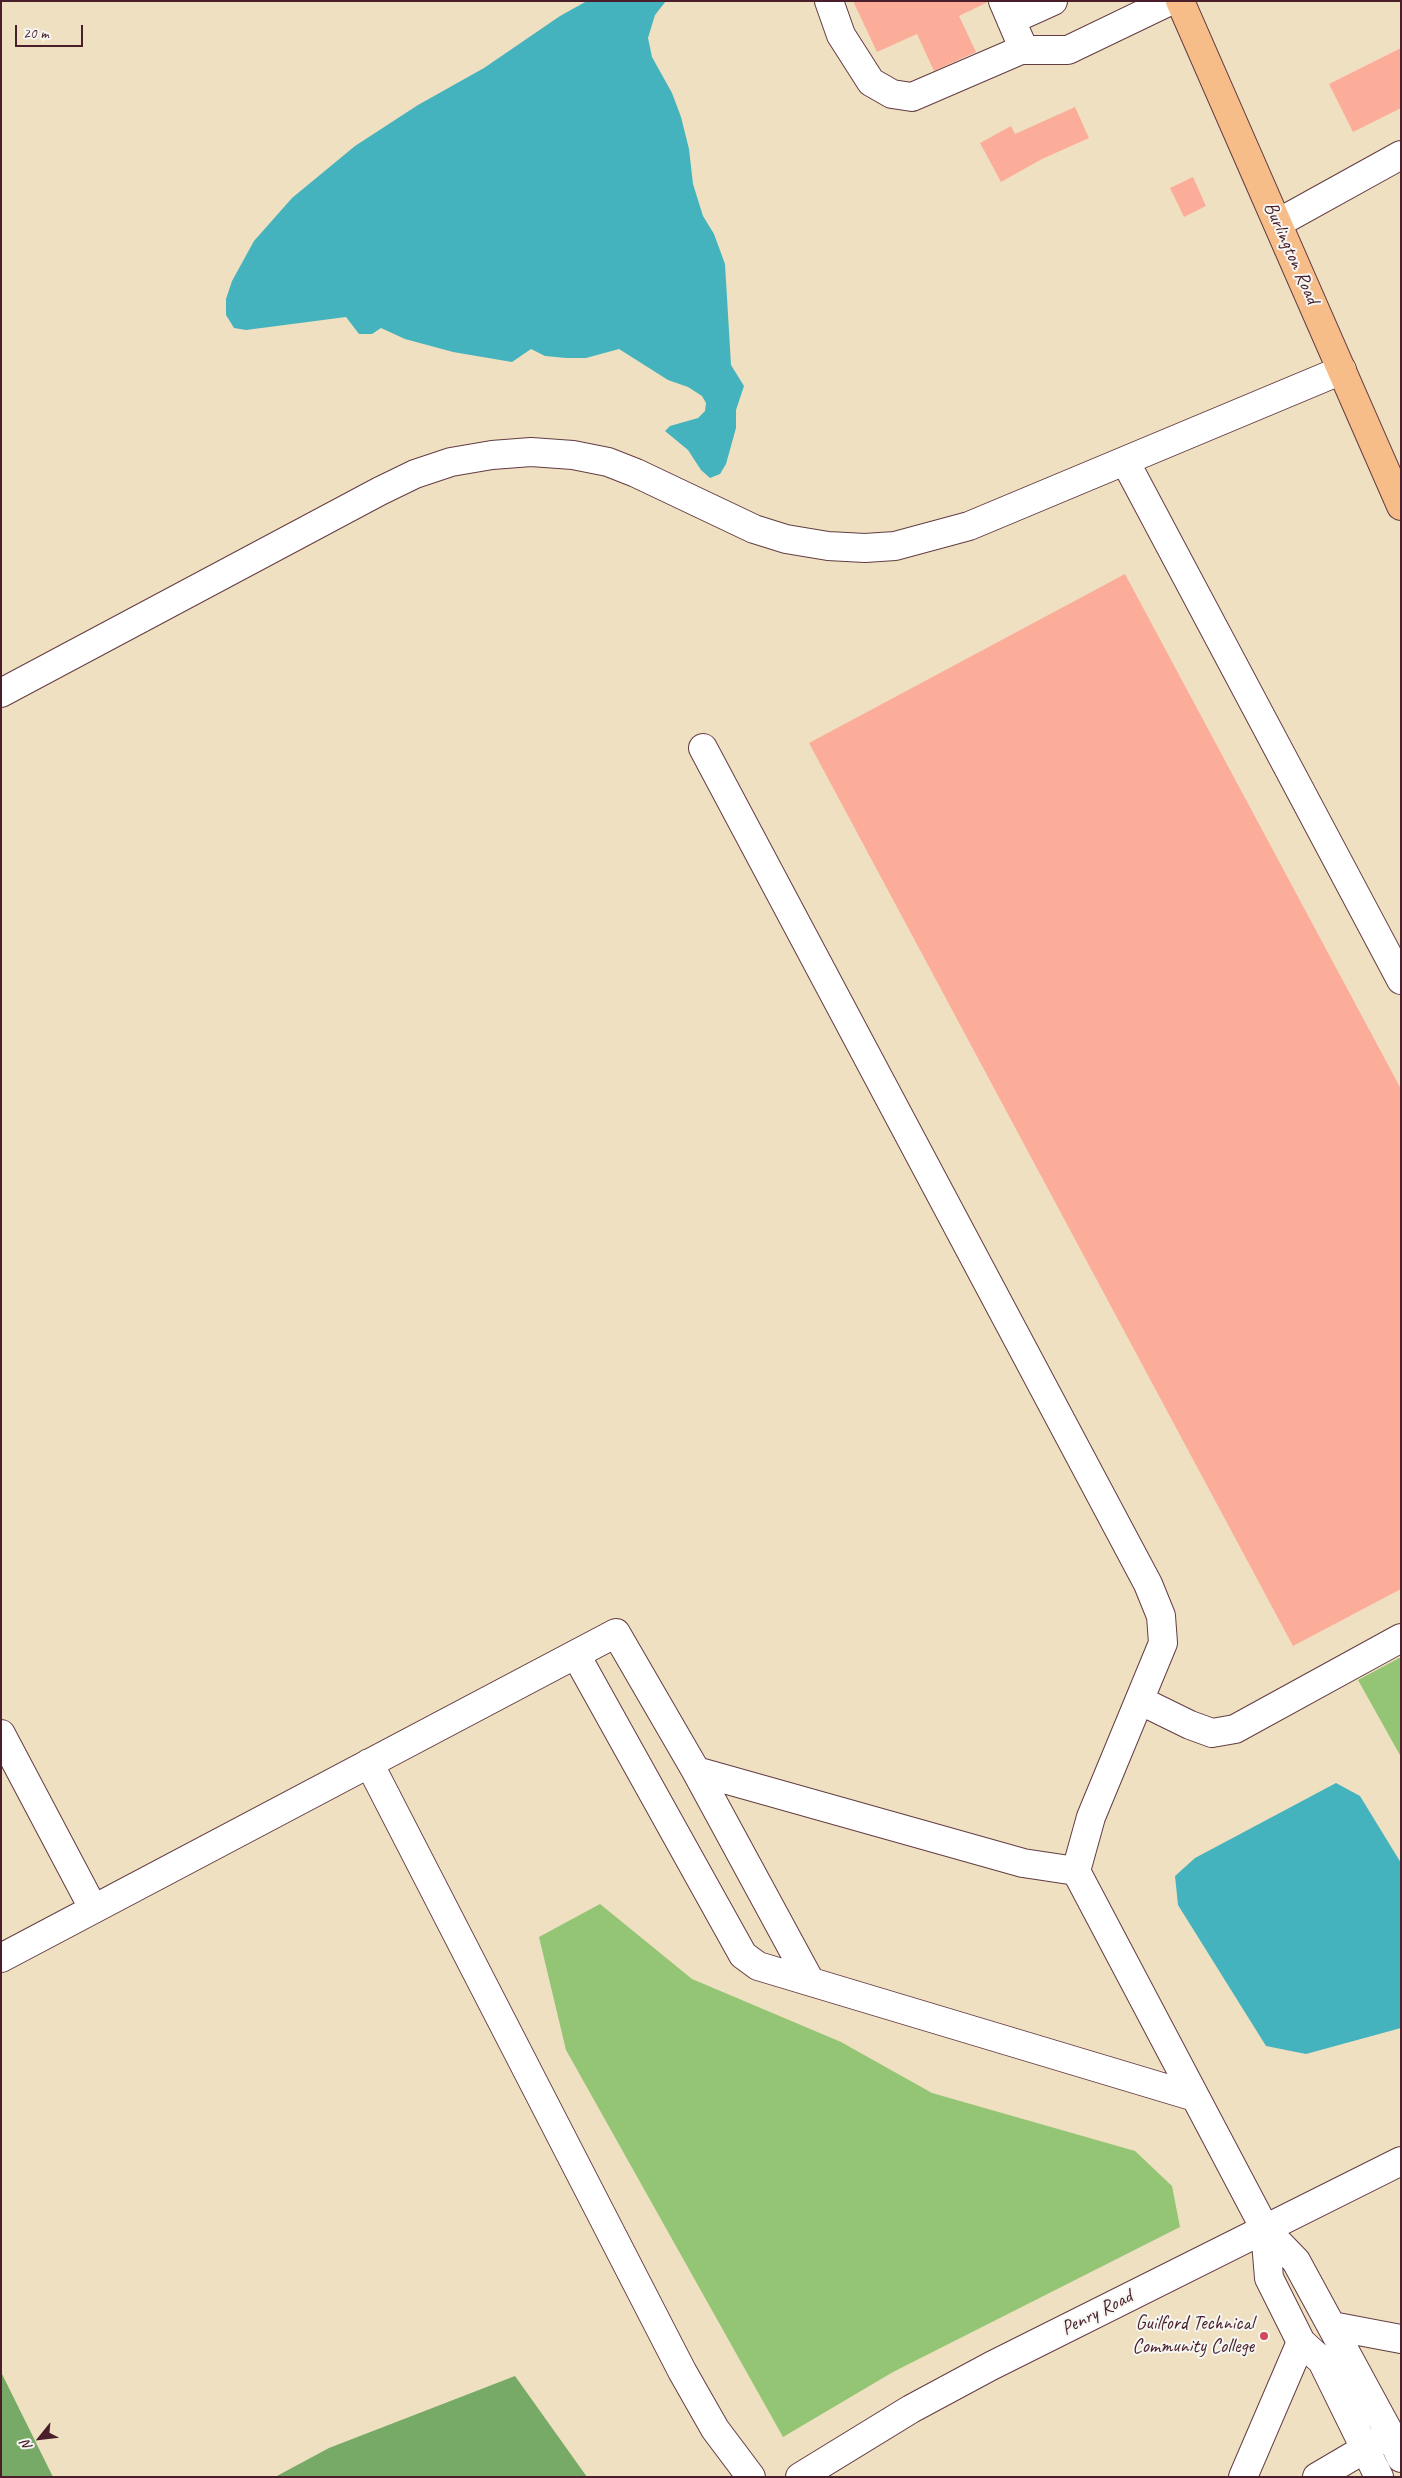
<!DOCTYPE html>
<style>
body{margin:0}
#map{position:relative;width:1402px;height:2478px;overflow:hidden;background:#efe0c1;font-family:Caveat,sans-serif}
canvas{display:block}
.frame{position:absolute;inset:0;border:2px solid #4a1f2b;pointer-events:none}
.north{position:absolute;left:15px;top:2413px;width:50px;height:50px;-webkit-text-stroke:4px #f6f6f2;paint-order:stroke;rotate:241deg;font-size:14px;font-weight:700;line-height:20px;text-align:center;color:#4a1f2b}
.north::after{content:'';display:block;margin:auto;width:18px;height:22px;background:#4a1f2b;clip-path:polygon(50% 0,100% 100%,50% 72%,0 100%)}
.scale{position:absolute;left:15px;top:25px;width:68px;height:22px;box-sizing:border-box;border:2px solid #4a1f2b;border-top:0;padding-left:6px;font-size:15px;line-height:18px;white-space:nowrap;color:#4a1f2b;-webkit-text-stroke:4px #f6f6f2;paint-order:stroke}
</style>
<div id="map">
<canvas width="1402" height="2478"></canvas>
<div class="frame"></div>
<div class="north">N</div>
<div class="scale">20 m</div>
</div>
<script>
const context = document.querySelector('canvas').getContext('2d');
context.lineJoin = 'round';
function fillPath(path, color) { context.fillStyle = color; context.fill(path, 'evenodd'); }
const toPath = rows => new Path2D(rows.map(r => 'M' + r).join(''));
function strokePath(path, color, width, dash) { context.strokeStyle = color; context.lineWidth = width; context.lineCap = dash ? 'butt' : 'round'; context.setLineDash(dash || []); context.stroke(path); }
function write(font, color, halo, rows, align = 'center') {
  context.font = font + ' Caveat,sans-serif'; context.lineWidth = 4; context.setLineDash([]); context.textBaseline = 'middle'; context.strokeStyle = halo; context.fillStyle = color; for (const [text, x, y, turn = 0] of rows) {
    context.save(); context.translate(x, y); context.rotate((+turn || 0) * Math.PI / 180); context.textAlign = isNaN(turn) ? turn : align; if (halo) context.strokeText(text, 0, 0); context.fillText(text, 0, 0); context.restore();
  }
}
const green = toPath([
 [1401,1657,1401,1757,1358,1680],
 [600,1904,692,1979,841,2042,932,2093,1135,2151,1172,2186,1180,2227,893,2372,783,2437,566,2050,539,1937]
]);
const forest = toPath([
 [1,2372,53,2477,1,2477],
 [515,2376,587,2477,275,2477,329,2448]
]);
const water = toPath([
 [587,1,666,1,655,15,648,38,652,57,672,93,681,117,689,149,693,184,703,216,714,234,725,264,731,365,744,386,736,410,736,428,726,464,720,474,710,478,701,470,688,450,665,431,670,426,698,418,705,411,706,403,702,396,688,387,668,380,619,349,586,358,566,358,545,356,531,349,512,362,453,352,405,339,381,328,372,334,359,334,346,317,246,330,234,328,226,315,226,299,232,281,254,241,292,198,355,146,418,105,484,68,560,16],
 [1336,1783,1360,1796,1401,1863,1401,2028,1306,2054,1266,2046,1178,1905,1175,1876,1195,1858]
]);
const building = toPath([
 [853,1,988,1,988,2,959,16,976,52,934,71,917,34,877,52],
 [1401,48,1401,108,1353,132,1329,84],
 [1075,107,1089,138,1042,159,1001,182,980,143,1011,126,1015,134],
 [1193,177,1206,206,1184,217,1170,188],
 [1125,574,1401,1089,1401,1589,1293,1646,809,743]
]);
const minor = toPath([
 [829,1,841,35,871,82,892,94,912,97,1021,50,1068,50,1170,1],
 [1003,1,1024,50],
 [1011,20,1053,1],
 [1278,223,1401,155],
 [1125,461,1401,980],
 [1,693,380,491,415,474,451,462,492,455,531,452,573,455,608,462,636,473,754,529,786,539,828,546,865,548,895,546,969,526,1342,370],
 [703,748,1148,1584,1161,1616,1163,1643,1091,1817,1076,1871],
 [576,1655,743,1955,758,1966,1195,2097],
 [1141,1701,1190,1725,1212,1733,1235,1729,1401,1638],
 [1,1734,93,1908],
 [369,1763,682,2371,715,2429,751,2477],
 [696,1771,1023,1863,1076,1871,1265,2229,1296,2261,1390,2434,1401,2458],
 [1,1958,616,1633,696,1771,810,1981],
 [1332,2326,1401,2339],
 [1301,2342,1322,2361,1379,2477],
 [800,2477,911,2409,991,2366,1401,2161],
 [1243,2477,1301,2342,1269,2278,1265,2229],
 [1317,2477,1380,2440]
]);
const highway = toPath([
 [1180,1,1401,506]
]);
const markers = [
 [1264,2336,5,"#d1495b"]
];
const streetNames = [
 ["Burlington Road",1291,253,66],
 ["Penry Road",1097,2313,-27]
];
const poiNames = [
 ["Guilford Technical",1254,2324],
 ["Community College",1254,2347]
];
fillPath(green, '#93c575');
fillPath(forest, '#76aa66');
fillPath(water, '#44b3be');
fillPath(building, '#fcad9a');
strokePath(minor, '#633c42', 30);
strokePath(highway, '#633c42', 30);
strokePath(minor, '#fff', 28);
strokePath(highway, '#f7bd88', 28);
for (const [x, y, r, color] of markers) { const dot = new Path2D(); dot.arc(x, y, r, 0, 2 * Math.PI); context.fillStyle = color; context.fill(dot); strokePath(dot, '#f6f6f2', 2); }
write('20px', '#4a1f2b', '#f6f6f2', streetNames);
write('20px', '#4a1f2b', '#f6f6f2', poiNames, 'right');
</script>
